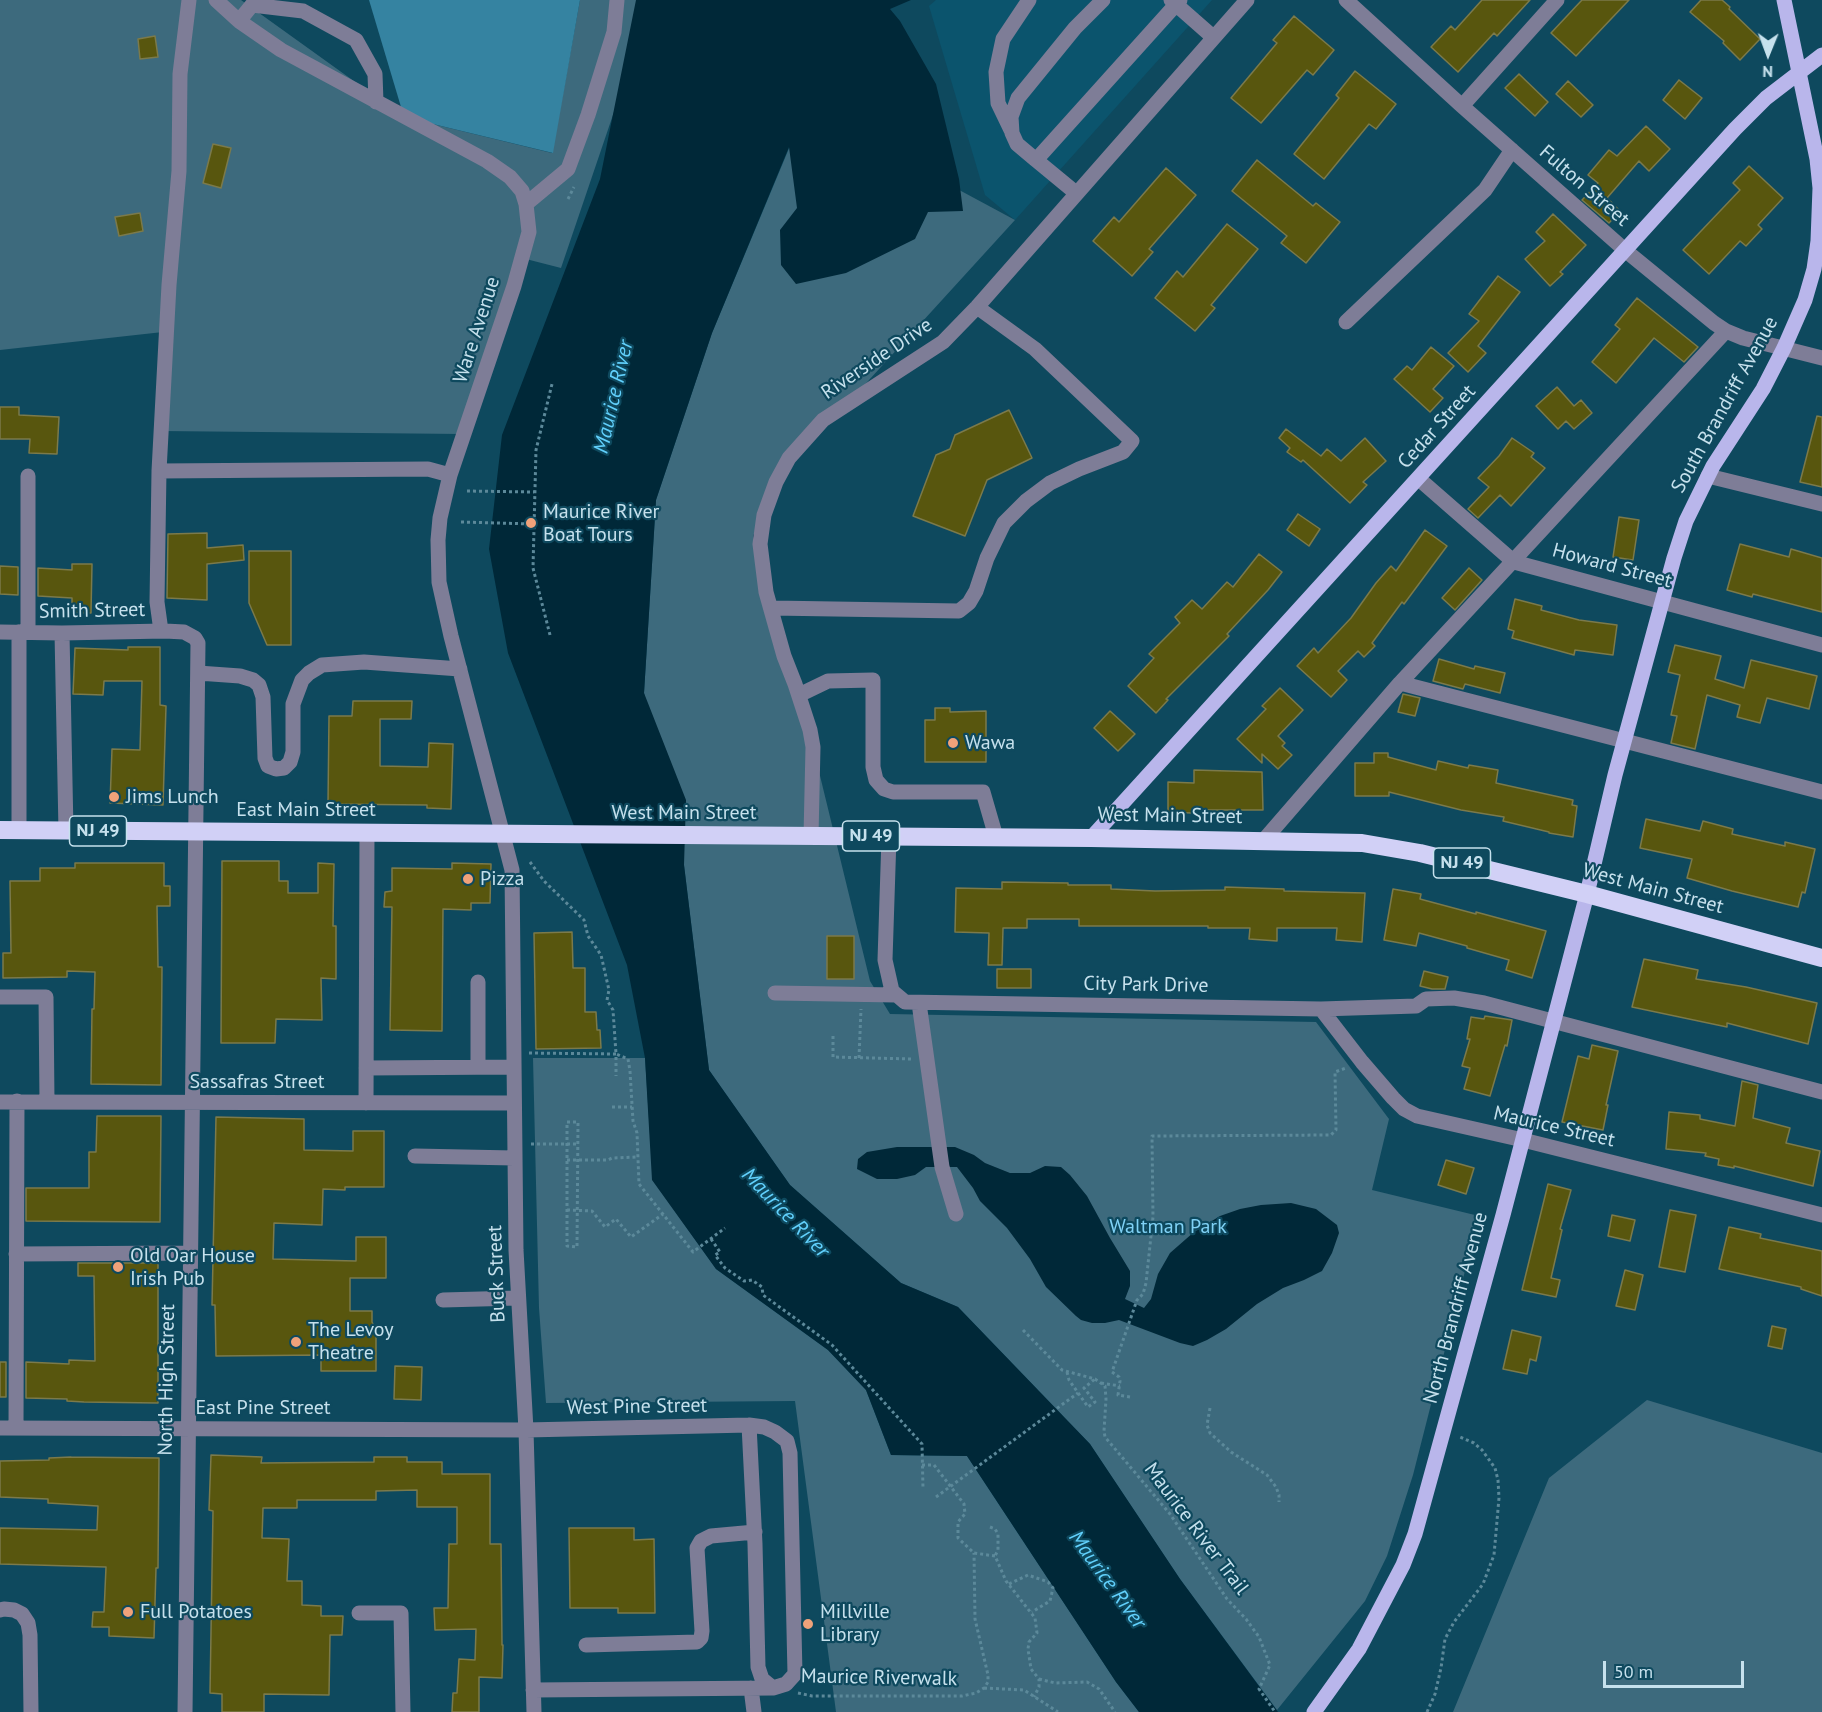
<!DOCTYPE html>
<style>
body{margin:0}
#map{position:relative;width:1822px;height:1712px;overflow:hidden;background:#0e495e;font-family:"PT Sans",sans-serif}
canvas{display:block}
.north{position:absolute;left:1738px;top:24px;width:60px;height:60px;-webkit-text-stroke:4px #0e495e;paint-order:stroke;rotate:181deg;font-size:16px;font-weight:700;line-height:24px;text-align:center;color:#c6e1ed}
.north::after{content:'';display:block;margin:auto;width:21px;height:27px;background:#c6e1ed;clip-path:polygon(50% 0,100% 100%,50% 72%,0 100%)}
.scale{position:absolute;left:1603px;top:1661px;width:141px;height:27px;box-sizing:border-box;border:3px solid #c6e1ed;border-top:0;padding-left:8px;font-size:18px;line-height:21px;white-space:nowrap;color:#c6e1ed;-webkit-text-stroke:4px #0e495e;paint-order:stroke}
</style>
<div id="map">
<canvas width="1822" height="1712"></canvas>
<div class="north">N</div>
<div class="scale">50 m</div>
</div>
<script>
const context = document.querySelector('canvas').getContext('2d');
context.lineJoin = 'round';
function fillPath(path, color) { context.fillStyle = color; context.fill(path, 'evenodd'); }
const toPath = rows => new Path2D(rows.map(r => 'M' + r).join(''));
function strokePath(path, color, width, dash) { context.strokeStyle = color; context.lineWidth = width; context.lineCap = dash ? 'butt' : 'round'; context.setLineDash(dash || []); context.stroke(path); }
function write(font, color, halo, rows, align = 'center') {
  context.font = font + ' "PT Sans",sans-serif'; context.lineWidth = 4.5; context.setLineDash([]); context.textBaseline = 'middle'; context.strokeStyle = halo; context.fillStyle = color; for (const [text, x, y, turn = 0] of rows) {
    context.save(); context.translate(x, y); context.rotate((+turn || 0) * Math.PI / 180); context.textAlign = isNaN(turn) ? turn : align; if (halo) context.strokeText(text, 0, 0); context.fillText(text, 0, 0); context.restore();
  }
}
const built = toPath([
 [936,0,1212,0,1015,220,985,195,929,6]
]);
const green = toPath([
 [0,0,241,0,404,117,552,153,580,0,652,0,561,268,522,258,462,434,160,431,163,332,0,350],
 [870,142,1015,220,776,482,753,536,766,592,813,747,870,981,890,1014,1316,1022,1389,1119,1372,1190,1479,1216,1413,1475,1387,1556,1365,1601,1277,1710,1180,1579,1090,1444,958,1307,901,1283,790,1185,709,1070,684,865,644,693,656,500,712,333,790,146],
 [533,1058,645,1058,653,1180,716,1269,828,1350,866,1390,891,1455,967,1456,1116,1682,1139,1712,836,1712,795,1401,546,1403,539,1308],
 [1647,1400,1822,1453,1822,1712,1453,1712,1549,1478]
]);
const forest = toPath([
 [369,0,580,0,553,153,404,117]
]);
const water = toPath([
 [636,0,911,0,890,9,900,21,936,84,959,179,963,211,928,212,915,239,846,273,796,284,781,265,780,230,797,208,789,147,712,333,656,500,644,693,686,800,684,865,709,1070,790,1185,901,1283,958,1307,1090,1444,1180,1579,1278,1712,1139,1712,1116,1682,967,1456,891,1455,866,1390,828,1350,716,1269,652,1180,645,1058,627,965,508,653,489,549,502,435,600,179],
 [897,1147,955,1147,974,1155,985,1163,1010,1173,1030,1173,1045,1166,1061,1167,1070,1175,1087,1196,1110,1238,1130,1271,1130,1286,1125,1299,1144,1308,1151,1299,1158,1274,1170,1253,1194,1232,1220,1216,1240,1209,1261,1205,1291,1203,1316,1209,1337,1225,1339,1233,1332,1253,1322,1271,1304,1280,1283,1288,1257,1304,1226,1329,1207,1340,1193,1346,1180,1343,1119,1320,1105,1323,1092,1323,1081,1320,1076,1316,1046,1287,1030,1259,1007,1228,980,1201,973,1188,957,1167,926,1167,915,1175,897,1179,877,1179,857,1169,858,1159,867,1152]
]);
const building = toPath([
 [1482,0,1530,0,1497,36,1494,33,1458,72,1431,47,1451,26,1455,30,1482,0],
 [1582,0,1629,0,1576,56,1551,33,1582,0],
 [1701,0,1722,0,1730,7,1729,9,1760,39,1740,60,1723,43,1724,41,1690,12,1701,0],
 [1294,16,1334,50,1313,75,1307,70,1261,123,1231,98,1277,43,1273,40,1294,16],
 [155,36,158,57,140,59,138,39,155,36],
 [1355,71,1396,104,1376,129,1369,124,1324,179,1294,154,1339,98,1336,95,1355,71],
 [1519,74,1548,102,1535,116,1505,88,1519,74],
 [1679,80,1702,98,1685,119,1663,100,1679,80],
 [1568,81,1593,105,1581,117,1556,94,1568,81],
 [1646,126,1670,149,1649,171,1639,161,1607,198,1620,211,1609,223,1582,200,1598,183,1588,175,1609,150,1617,156,1646,126],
 [213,144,231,148,221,188,203,183,213,144],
 [1257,160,1313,206,1316,203,1340,222,1306,263,1281,243,1287,236,1232,191,1257,160],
 [1749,166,1783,198,1758,225,1762,229,1746,246,1740,241,1709,274,1683,250,1740,190,1733,183,1749,166],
 [1166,168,1196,195,1149,249,1153,252,1132,276,1093,241,1114,217,1119,222,1166,168],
 [140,213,143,231,119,236,115,217,140,213],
 [1553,214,1586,245,1560,272,1563,274,1550,286,1525,259,1545,241,1536,232,1553,214],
 [1227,224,1258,249,1211,305,1215,308,1195,331,1155,298,1177,271,1183,277,1227,224],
 [1498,276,1520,292,1478,346,1486,353,1468,372,1448,353,1479,321,1469,314,1498,276],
 [1637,298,1698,347,1684,362,1654,338,1616,383,1592,362,1620,329,1615,325,1637,298],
 [1431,347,1454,366,1433,389,1443,398,1430,412,1394,379,1407,366,1412,370,1431,347],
 [1557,387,1574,406,1581,400,1592,413,1574,429,1566,421,1558,429,1536,406,1557,387],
 [0,407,19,407,19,415,59,417,57,454,29,453,30,439,0,439,0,407],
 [1009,410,1032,458,987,480,965,536,913,516,936,455,950,449,955,435,1009,410],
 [1817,416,1822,417,1822,487,1800,482,1817,416],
 [1286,429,1321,456,1327,449,1341,461,1365,438,1386,461,1363,482,1367,485,1350,503,1303,460,1301,462,1287,452,1290,448,1279,438,1286,429],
 [1512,438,1534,453,1531,457,1545,468,1511,506,1500,495,1478,518,1468,509,1489,487,1478,478,1499,456,1512,438],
 [1298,514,1320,529,1309,546,1287,530,1298,514],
 [1619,517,1639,520,1633,560,1613,557,1619,517],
 [1425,530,1447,546,1404,604,1402,602,1372,643,1375,646,1364,657,1358,651,1338,671,1347,680,1331,697,1297,666,1314,648,1318,653,1351,618,1376,583,1391,566,1396,571,1425,530],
 [207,533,207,548,243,545,244,560,207,564,207,600,167,598,168,534,207,533],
 [1740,544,1789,557,1791,549,1822,558,1822,612,1753,594,1752,597,1727,590,1740,544],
 [249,551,291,551,291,645,267,645,249,603,249,551],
 [1259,554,1282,572,1268,590,1227,634,1229,636,1166,699,1168,700,1156,713,1128,686,1154,658,1149,654,1180,623,1175,617,1192,600,1202,609,1227,582,1233,587,1259,554],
 [72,564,92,564,91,613,72,613,72,598,38,596,38,568,72,570,72,564],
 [0,566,18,567,18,595,0,594,0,566],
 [1469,568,1482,580,1455,610,1442,598,1469,568],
 [1515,599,1542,606,1541,610,1579,620,1617,625,1613,655,1575,650,1574,655,1512,638,1514,631,1508,629,1515,599],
 [1675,645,1721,656,1715,679,1744,688,1751,660,1817,676,1809,709,1767,698,1760,723,1737,717,1740,705,1707,695,1695,749,1671,743,1677,716,1671,715,1680,675,1668,672,1675,645],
 [128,647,160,647,160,705,166,706,163,805,110,803,112,749,140,750,142,681,104,681,103,695,73,694,75,648,128,650,128,647],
 [1439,659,1474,669,1475,666,1505,673,1500,693,1465,684,1463,689,1433,681,1439,659],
 [1280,688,1303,710,1278,736,1285,743,1282,746,1292,755,1278,769,1262,754,1262,763,1237,739,1266,709,1262,706,1280,688],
 [1403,694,1420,698,1415,716,1398,712,1403,694],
 [353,701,412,701,411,719,380,719,380,766,428,767,429,743,453,744,451,809,427,808,427,805,328,804,329,716,352,716,353,701],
 [935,708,950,708,950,712,986,711,986,762,925,762,925,720,935,720,935,708],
 [1110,711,1135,734,1118,751,1094,728,1110,711],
 [1374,753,1388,753,1388,757,1436,770,1438,761,1468,768,1469,765,1498,770,1496,783,1573,800,1572,805,1577,806,1573,837,1549,833,1549,832,1503,821,1504,817,1461,810,1389,792,1389,796,1355,796,1355,763,1374,763,1374,753],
 [1194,770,1262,772,1263,810,1192,810,1192,813,1168,812,1168,782,1194,783,1194,770],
 [1646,819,1700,831,1703,821,1733,829,1732,834,1785,846,1785,842,1815,849,1805,893,1802,892,1798,907,1732,891,1687,878,1692,859,1640,848,1646,819],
 [222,861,279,861,279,881,288,881,288,893,318,893,318,863,334,864,333,926,336,926,336,979,321,978,322,1020,276,1019,275,1043,221,1043,222,861],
 [75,863,164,863,164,886,170,886,170,906,157,906,158,967,162,967,161,1085,91,1084,92,1009,94,1009,95,972,67,971,67,977,3,978,3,953,11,953,10,881,40,881,40,868,75,868,75,863],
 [452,863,491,864,490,903,471,903,471,910,443,909,442,1031,390,1030,392,907,384,907,385,892,392,891,392,868,452,869,452,863],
 [1002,882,1068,883,1068,885,1111,885,1111,889,1155,891,1225,890,1225,887,1284,889,1284,891,1365,893,1362,942,1336,940,1337,928,1277,928,1277,941,1249,939,1250,928,1208,928,1208,926,1079,926,1079,919,1027,919,1027,928,1003,928,1002,965,988,965,989,933,955,932,956,888,1002,889,1002,882],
 [1393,889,1421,894,1420,899,1476,914,1476,912,1546,931,1532,978,1506,970,1509,960,1467,948,1467,946,1419,933,1416,946,1384,940,1393,889],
 [572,932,573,968,585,968,585,1012,596,1012,597,1030,600,1030,601,1048,536,1049,534,933,572,932],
 [827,936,854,936,854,979,827,979,827,936],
 [1644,959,1698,970,1696,979,1746,987,1817,1003,1808,1044,1727,1023,1727,1027,1632,1007,1644,959],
 [997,969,1031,969,1031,988,997,988,997,969],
 [1424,971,1448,977,1445,989,1432,989,1420,986,1424,971],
 [1485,1016,1512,1020,1507,1046,1505,1045,1490,1096,1464,1089,1470,1068,1462,1066,1470,1039,1467,1039,1471,1017,1484,1019,1485,1016],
 [1592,1045,1618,1051,1606,1105,1608,1105,1603,1130,1562,1122,1578,1056,1589,1059,1592,1045],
 [1742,1081,1758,1085,1753,1118,1790,1128,1786,1143,1820,1151,1813,1186,1734,1166,1734,1168,1718,1165,1719,1159,1705,1156,1706,1153,1666,1149,1669,1112,1700,1115,1700,1119,1735,1126,1742,1081],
 [97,1116,161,1116,160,1222,26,1221,26,1188,89,1188,89,1152,96,1152,97,1116],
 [216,1117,304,1119,304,1150,353,1151,353,1131,384,1131,384,1187,345,1187,345,1190,323,1189,322,1225,274,1223,273,1259,356,1261,356,1237,386,1237,386,1278,350,1278,350,1311,372,1311,372,1322,376,1330,376,1371,321,1371,321,1355,216,1356,215,1305,212,1305,216,1117],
 [1446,1160,1474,1168,1466,1194,1438,1185,1446,1160],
 [1548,1184,1571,1190,1560,1229,1562,1230,1551,1278,1560,1280,1556,1297,1522,1290,1548,1184],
 [1670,1210,1696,1215,1685,1272,1659,1267,1670,1210],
 [1612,1215,1635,1220,1630,1241,1608,1236,1612,1215],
 [1729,1227,1761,1234,1760,1238,1822,1251,1822,1296,1801,1289,1801,1287,1719,1269,1729,1227],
 [78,1263,158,1263,158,1403,84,1402,67,1401,67,1399,26,1398,26,1362,69,1364,69,1360,95,1361,94,1276,78,1276,78,1263],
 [1625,1270,1643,1275,1635,1310,1616,1306,1625,1270],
 [1772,1326,1786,1329,1782,1349,1768,1346,1772,1326],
 [1512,1330,1541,1337,1536,1361,1530,1359,1527,1374,1503,1369,1512,1330],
 [0,1362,6,1362,6,1397,0,1397,0,1362],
 [395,1366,422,1367,421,1400,394,1399,395,1366],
 [211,1455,262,1457,261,1463,374,1462,374,1457,407,1457,407,1462,442,1462,442,1474,490,1474,490,1544,501,1544,502,1645,503,1645,502,1678,479,1677,479,1712,452,1712,453,1693,457,1693,459,1659,475,1660,476,1629,435,1630,434,1608,448,1608,449,1544,457,1544,457,1507,417,1507,417,1490,376,1491,376,1500,297,1500,297,1508,263,1508,262,1538,289,1539,287,1581,302,1581,302,1605,321,1606,321,1616,343,1616,342,1635,330,1635,329,1695,264,1694,264,1712,222,1712,222,1694,210,1693,213,1511,209,1510,211,1455],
 [71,1457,159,1458,158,1568,156,1568,154,1638,109,1636,109,1627,92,1627,93,1612,104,1612,106,1567,0,1564,0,1528,97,1530,98,1506,48,1503,48,1499,0,1497,0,1461,49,1460,49,1458,71,1457],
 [569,1528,634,1528,634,1540,654,1539,655,1613,618,1613,618,1608,570,1608,569,1528]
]);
const path = toPath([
 [568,199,574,187],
 [467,491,534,492],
 [461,522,534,524],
 [550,635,533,568,536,450,552,384],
 [530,862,544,881,584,920,588,936,601,955,609,990,607,1000,613,1010,616,1054,628,1059,630,1071,633,1121,637,1133,639,1184,693,1252,725,1228],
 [833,1036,833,1057,911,1059],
 [529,1053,616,1054,616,1076],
 [859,1058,861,1009],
 [612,1107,632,1107],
 [567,1122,578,1122,577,1247,567,1246,567,1122],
 [531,1144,578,1144],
 [567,1160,608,1160,612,1158,637,1157],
 [567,1210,592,1211,605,1227,616,1219,631,1237,663,1214],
 [711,1239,720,1252,715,1255,725,1268,744,1281,752,1280,762,1287,763,1295,832,1345,922,1444,923,1489],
 [1023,1330,1062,1370,1095,1379,1105,1386,1106,1399,1104,1431,1105,1437,1170,1514,1227,1599,1246,1619,1259,1637,1270,1665,1259,1689,1275,1712],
 [1067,1372,1069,1380,1088,1407,1095,1402,1084,1388,1095,1379],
 [1101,1383,1120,1386],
 [1130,1397,1118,1395,1120,1381,1119,1377,1112,1372,1137,1300,1143,1294,1146,1283,1153,1217,1152,1136,1331,1135,1336,1130,1335,1072,1346,1068],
 [1210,1408,1207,1425,1210,1433,1231,1452,1267,1475,1276,1487,1279,1495,1279,1502],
 [922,1465,934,1465,964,1504,965,1514,958,1522,958,1538,974,1553,995,1556,1006,1581,1035,1618,1037,1633,1029,1642,1028,1649,1031,1669,1039,1679,1039,1687,1034,1697],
 [936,1497,1078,1393],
 [990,1527,995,1529,998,1534,998,1550,995,1556],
 [1009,1584,1028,1575,1048,1582,1053,1588,1050,1601,1032,1612],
 [1039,1679,1055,1683,1087,1682,1099,1689,1115,1712],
 [984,1688,1024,1690,1058,1712],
 [798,1693,812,1696,962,1696,976,1693,984,1688,988,1682,988,1675,975,1619,974,1553],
 [1427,1712,1435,1694,1441,1668,1445,1639,1454,1622,1483,1584,1494,1555,1499,1498,1498,1480,1495,1468,1482,1450,1474,1443,1460,1437]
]);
const minor = toPath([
 [189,0,180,74,179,171,169,285,159,471,428,469,450,475],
 [216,0,239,21,281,50,487,161,510,177,522,191,526,204,529,232,514,286,450,475,440,518,438,540,439,582,451,636,512,870,516,1250,526,1430,534,1712],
 [1103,0,1075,28,1018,98,1011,117,1012,133,1017,144,1036,160,1180,0],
 [1171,0,1213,37],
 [1346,0,1462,106,1626,251,1714,323,1726,331,1743,338,1822,358],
 [239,21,252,5,303,11,356,40,375,74,376,102],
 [1462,106,1557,0],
 [1011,130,998,103,996,72,1003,39,1029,0],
 [1036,160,1076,193],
 [526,204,568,169,588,115,614,32,617,0],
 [1346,322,1485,190,1512,150],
 [159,471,157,602,161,631],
 [28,476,28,632],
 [1708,476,1822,504],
 [1419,479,1514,562,1822,645],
 [772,608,959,611,969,603,976,591,987,558,1004,523,1026,501,1050,483,1079,469,1123,452,1132,441,1035,349,977,307],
 [0,632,62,633,165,631,184,632,195,638,198,643,185,1712],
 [19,632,19,830],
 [62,633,66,831],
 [198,673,240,676,253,680,259,685,263,697,265,758,268,766,276,769,284,768,290,762,293,752,293,704,302,680,309,673,322,665,364,662,460,669],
 [1400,683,1822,792],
 [799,695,828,681,873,680,873,767,876,780,884,789,893,792,983,792,996,837],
 [811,836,813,747,810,730,795,684,784,656,766,592,760,544,764,515,776,482,789,458,823,420,943,342,977,307,1247,0],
 [889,837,885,960,892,991,905,1002,1321,1009,1416,1006,1426,999,1454,998,1484,1003,1822,1092],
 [1264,840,1400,683,1726,331],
 [775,993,896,995],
 [0,997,46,997,47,1102],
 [919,1003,942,1167,956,1214],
 [1321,1009,1362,1062,1393,1098,1404,1109,1417,1116,1523,1140,1822,1215],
 [478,1067,478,982],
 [366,1068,513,1067],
 [0,1102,513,1103],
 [366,1103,367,833],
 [415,1156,514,1158],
 [16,1254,190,1253],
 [443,1300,518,1298],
 [0,1428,526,1430,749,1425,764,1427,775,1432,787,1441,790,1453,795,1674,786,1684,773,1688,762,1679,758,1667,755,1544,749,1425],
 [16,1428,17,1101],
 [0,1610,4,1609,14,1610,22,1614,28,1623,30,1635,31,1712],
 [359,1613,401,1613,403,1712],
 [586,1645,697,1642,701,1638,702,1631,697,1548,701,1541,711,1536,755,1532],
 [751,1688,754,1712],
 [533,1690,773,1688]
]);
const major = toPath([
 [1091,838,1735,129,1766,98,1822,55],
 [1314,1712,1359,1649,1403,1565,1415,1534,1503,1215,1587,894,1615,775,1674,558,1686,521,1713,466,1763,389,1784,348,1805,300,1814,269,1818,241,1820,188,1817,159,1784,0]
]);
const highway = toPath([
 [0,830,1091,838,1362,843,1420,853,1587,894,1822,958]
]);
const markers = [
 [531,523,6,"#f0a27a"],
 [953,743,6,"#f0a27a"],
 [114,797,6,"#f0a27a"],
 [468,879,6,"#f0a27a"],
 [118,1267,6,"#f0a27a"],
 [296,1342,6,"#f0a27a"],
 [128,1612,6,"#f0a27a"],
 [808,1624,6,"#f0a27a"]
];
const shields = [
 [98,831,57],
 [871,836,57],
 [1462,863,57]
];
const shieldNames = [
 ["NJ 49",98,831],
 ["NJ 49",871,836],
 ["NJ 49",1462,863]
];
const streetNames = [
 ["Fulton Street",1584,186,41],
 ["Ware Avenue",477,330,-72],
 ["Riverside Drive",877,359,-34],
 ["South Brandriff Avenue",1725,405,-61],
 ["Cedar Street",1437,427,-48],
 ["Howard Street",1612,566,15],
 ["Smith Street",92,611,-1],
 ["East Main Street",306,810],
 ["West Main Street",684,813],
 ["West Main Street",1170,816,1],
 ["West Main Street",1653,889,15],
 ["City Park Drive",1146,985,1],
 ["Sassafras Street",257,1082],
 ["Maurice Street",1554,1127,13],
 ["Buck Street",497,1274,-92],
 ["North Brandriff Avenue",1456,1308,-75],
 ["North High Street",167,1380,-89],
 ["West Pine Street",637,1407,-1],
 ["East Pine Street",263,1408],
 ["Maurice River Trail",1196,1529,53],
 ["Maurice Riverwalk",879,1678,1]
];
const poiNames = [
 ["Maurice River",543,512],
 ["Boat Tours",543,535],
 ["Wawa",965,743],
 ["Jims Lunch",126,797],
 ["Pizza",480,879],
 ["Old Oar House",130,1256],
 ["Irish Pub",130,1279],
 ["The Levoy",308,1330],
 ["Theatre",308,1353],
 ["Full Potatoes",140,1612],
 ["Millville",820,1612],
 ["Library",820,1635]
];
const parkNames = [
 ["Waltman Park",1168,1227]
];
const waterNames = [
 ["Maurice River",614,397,-77],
 ["Maurice River",785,1213,46],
 ["Maurice River",1107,1580,54]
];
fillPath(built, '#0b546d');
fillPath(green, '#3d6a7d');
fillPath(forest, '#3583a1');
fillPath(water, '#002838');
fillPath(building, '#58560e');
strokePath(building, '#7b7a4b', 1.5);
strokePath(path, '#5c899a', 3, [3, 3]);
strokePath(minor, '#7e7d97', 15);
strokePath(major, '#b9b6eb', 15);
strokePath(highway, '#d1d0f6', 18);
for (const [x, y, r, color] of markers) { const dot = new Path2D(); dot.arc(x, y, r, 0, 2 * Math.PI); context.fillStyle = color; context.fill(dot); strokePath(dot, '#0e495e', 2); }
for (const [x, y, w] of shields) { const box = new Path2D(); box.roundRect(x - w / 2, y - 15, w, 30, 4.5); context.fillStyle = '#0e495e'; context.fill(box); strokePath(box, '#c6e1ed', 1.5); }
write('bold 18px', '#c6e1ed', null, shieldNames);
write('20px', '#c6e1ed', '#0e495e', streetNames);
write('20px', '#c6e1ed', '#0e495e', poiNames, 'left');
write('20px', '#80d2f6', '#0e495e', parkNames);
write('italic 21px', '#61d0fc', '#0e495e', waterNames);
</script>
